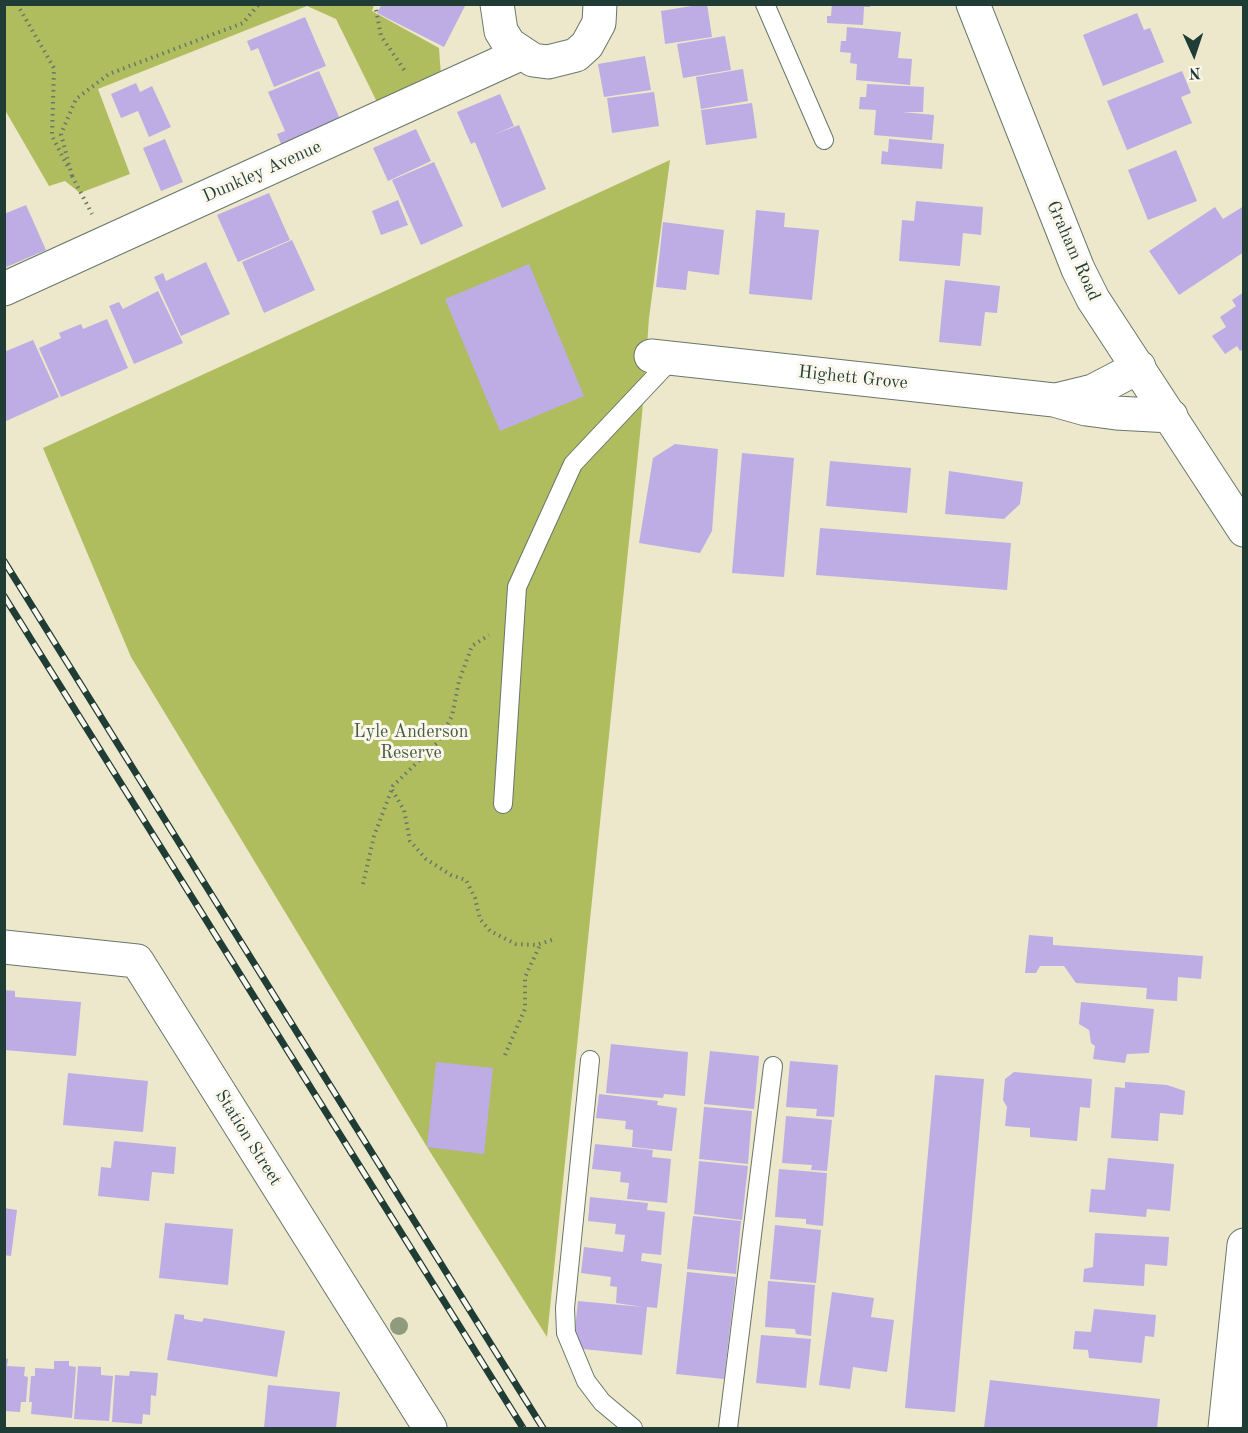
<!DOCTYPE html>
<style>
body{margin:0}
#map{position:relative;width:1248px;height:1433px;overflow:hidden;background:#ede7cb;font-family:"Old Standard TT",serif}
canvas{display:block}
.frame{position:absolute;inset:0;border:6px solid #1f3d34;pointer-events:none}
.north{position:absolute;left:1164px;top:24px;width:60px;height:60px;-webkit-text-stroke:4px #fbf7ec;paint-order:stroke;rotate:177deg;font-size:16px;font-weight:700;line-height:24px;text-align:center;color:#1f3d34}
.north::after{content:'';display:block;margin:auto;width:21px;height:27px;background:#1f3d34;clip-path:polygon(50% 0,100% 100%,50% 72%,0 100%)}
</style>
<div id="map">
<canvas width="1248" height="1433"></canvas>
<div class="frame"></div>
<div class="north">N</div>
</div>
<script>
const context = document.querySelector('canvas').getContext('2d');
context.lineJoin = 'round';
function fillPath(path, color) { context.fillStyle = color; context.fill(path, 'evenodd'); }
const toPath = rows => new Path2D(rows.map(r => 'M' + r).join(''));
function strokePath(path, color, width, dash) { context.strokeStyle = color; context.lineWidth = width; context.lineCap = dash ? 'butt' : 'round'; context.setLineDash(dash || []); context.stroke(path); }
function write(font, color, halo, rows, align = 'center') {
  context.font = font + ' "Old Standard TT",serif'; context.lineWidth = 6; context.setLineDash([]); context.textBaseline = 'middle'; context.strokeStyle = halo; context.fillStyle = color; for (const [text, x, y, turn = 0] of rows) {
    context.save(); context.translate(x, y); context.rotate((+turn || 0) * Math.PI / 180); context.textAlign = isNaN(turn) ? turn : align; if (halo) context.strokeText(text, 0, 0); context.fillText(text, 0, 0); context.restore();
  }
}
const green = toPath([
 [4,5,374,5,372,11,439,48,441,76,377,102,336,19,307,6,98,89,130,174,80,193,65,181,49,186,5,110],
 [670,160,649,318,642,415,547,1337,427,1147,131,657,43,448]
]);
const building = toPath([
 [382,4,466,4,444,47,377,13],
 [704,4,707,4,712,37,665,44,661,11],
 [832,4,870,4,870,7,864,7,863,25,827,23,827,16,831,16],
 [1137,13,1144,30,1150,28,1164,62,1103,86,1083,35],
 [305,17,326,66,274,87,258,48,251,51,247,41],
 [847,27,901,32,898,58,912,59,910,85,856,80,857,64,850,63,851,53,840,52,841,41,846,41],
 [725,36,731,70,683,78,677,44],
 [645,56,651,90,604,97,598,64],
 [743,69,748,101,701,109,696,77],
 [319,71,340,119,281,144,277,134,285,131,268,92],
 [1182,71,1191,93,1181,97,1192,123,1127,150,1107,101],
 [136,83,140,92,152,86,171,127,149,137,138,111,121,118,111,94],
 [867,84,924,87,923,112,902,112,934,115,932,140,874,135,876,110,859,109,860,97,866,97],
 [654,92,659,126,612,133,607,98],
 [500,94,514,126,493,135,519,125,546,189,502,208,475,142,471,144,457,112],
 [752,103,757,138,706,145,701,110],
 [416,129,431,161,388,181,373,148],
 [165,139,183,182,161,191,143,148],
 [889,139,944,144,942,169,881,164,882,151,888,152],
 [1176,150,1197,201,1148,220,1128,170],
 [434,162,463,226,421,245,392,180],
 [269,193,290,240,238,262,217,215],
 [398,200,408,225,381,235,372,211],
 [916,201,983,207,981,235,963,233,960,266,899,261,902,220,914,221],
 [26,205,46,250,4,268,4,214],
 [1244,206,1244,252,1179,295,1149,251,1215,207,1223,219],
 [756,210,785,213,784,227,819,230,812,300,749,294],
 [663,222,724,230,719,275,688,271,686,290,656,287],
 [292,240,315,290,264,313,242,262],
 [206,262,230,314,181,336,154,277,163,273,166,281],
 [529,264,584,396,500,431,445,299],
 [945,280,1000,286,997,313,985,312,981,346,939,342],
 [158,291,183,343,134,364,109,306,119,302,123,309],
 [1244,292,1244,349,1240,351,1237,346,1225,354,1212,336,1226,327,1220,317,1236,306,1232,300],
 [107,319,128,368,61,397,39,348,61,338,59,333,81,324,83,329],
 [33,340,59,397,4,422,4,352],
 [675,444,718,449,712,531,700,553,639,543,653,458],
 [742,453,794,458,784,577,732,573],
 [830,461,911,468,907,513,826,506],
 [949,471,1023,482,1020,504,1004,519,945,514],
 [820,528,1011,543,1007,590,816,575],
 [1029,935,1053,937,1053,945,1203,956,1201,979,1178,977,1177,1001,1146,999,1147,988,1076,983,1064,966,1040,966,1036,973,1025,973],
 [4,990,15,991,15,997,81,1002,76,1056,4,1050],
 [1081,1002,1154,1009,1149,1053,1127,1054,1125,1063,1093,1059,1095,1046,1091,1043,1089,1030,1079,1024],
 [611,1044,688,1052,685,1096,664,1094,663,1098,606,1093],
 [710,1051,759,1056,754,1109,704,1104],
 [790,1061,838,1065,834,1117,816,1116,817,1109,786,1107],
 [436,1062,493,1068,484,1154,427,1147],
 [1014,1072,1092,1079,1090,1108,1080,1107,1077,1141,1030,1137,1030,1128,1005,1126,1007,1107,1003,1100,1005,1079],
 [68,1073,148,1081,143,1132,63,1125],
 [935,1075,984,1079,955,1412,905,1408],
 [1125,1082,1167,1085,1185,1091,1183,1115,1160,1113,1158,1141,1111,1138,1115,1087,1125,1088],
 [599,1094,658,1101,657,1105,677,1108,672,1151,632,1147,633,1130,625,1129,626,1121,596,1118],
 [704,1107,752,1111,748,1164,699,1159],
 [786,1116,832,1120,827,1171,811,1170,812,1165,782,1163],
 [114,1141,176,1147,174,1174,152,1172,149,1201,98,1196,101,1167,111,1168],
 [595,1144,653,1150,652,1157,671,1159,667,1203,627,1199,629,1183,620,1182,621,1172,592,1169],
 [1108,1158,1174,1164,1170,1211,1147,1209,1146,1217,1089,1212,1091,1189,1105,1190],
 [699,1161,748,1166,742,1220,694,1214],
 [779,1169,827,1173,823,1226,806,1224,806,1219,775,1217],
 [590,1197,648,1203,647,1210,665,1212,661,1255,642,1253,641,1261,662,1264,657,1308,647,1307,642,1355,573,1348,578,1301,643,1307,616,1303,617,1287,610,1286,611,1277,581,1273,584,1247,623,1252,625,1235,615,1234,616,1224,588,1221],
 [4,1208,17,1210,11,1256,4,1255],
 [693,1216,741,1221,736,1274,687,1269],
 [165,1223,233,1229,228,1285,159,1278],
 [775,1225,821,1230,816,1283,770,1279],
 [1095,1233,1169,1237,1167,1266,1145,1264,1144,1286,1083,1282,1084,1269,1093,1267],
 [687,1272,736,1277,724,1379,676,1374],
 [768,1281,815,1285,811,1336,796,1334,795,1329,765,1327],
 [832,1292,874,1298,871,1317,894,1320,887,1372,853,1367,850,1389,819,1385],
 [1094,1309,1156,1315,1154,1337,1145,1336,1142,1363,1089,1358,1088,1350,1073,1349,1075,1331,1091,1332],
 [175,1314,184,1315,184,1319,202,1322,204,1318,285,1331,277,1377,167,1360],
 [761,1335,811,1339,806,1388,756,1383],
 [4,1358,8,1359,7,1366,25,1367,24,1376,28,1377,26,1402,21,1402,20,1412,4,1411],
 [54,1361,69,1361,69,1366,76,1367,72,1418,31,1414,32,1402,29,1402,31,1376,35,1376,35,1368,54,1369],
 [78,1366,101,1367,101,1375,113,1376,109,1421,74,1419],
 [130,1371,158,1373,156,1396,151,1395,150,1415,143,1414,142,1424,112,1422,115,1375,129,1376],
 [990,1380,1160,1399,1157,1428,984,1428],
 [268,1385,340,1392,336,1428,264,1428]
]);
const path = toPath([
 [17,4,54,68,52,136,69,169],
 [375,4,381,36,405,71],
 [72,176,61,134,76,99,109,74,243,23,259,4],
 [72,176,92,214],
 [392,790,404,810,410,841,426,859,451,875,466,880,475,898,480,919,490,931,516,944,536,945,555,939],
 [363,884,374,836,393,786,437,743,452,716,459,681,472,646,489,635],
 [505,1055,525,1009,525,977,540,945]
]);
const service = toPath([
 [765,4,824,140],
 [503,804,517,587,573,464,672,359],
 [590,1060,565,1308,566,1333,586,1381,602,1402,633,1428],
 [728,1428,773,1066]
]);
const minor = toPath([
 [497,4,501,31,509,44,533,60,548,62,576,55,587,45,599,23,600,4],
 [973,4,1078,269,1093,299,1244,530],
 [4,289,520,54],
 [651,356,1054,400,1086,409,1116,413,1171,416],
 [1056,400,1093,391,1139,367],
 [4,947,137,961,430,1428],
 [1225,1428,1244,1245]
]);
const rail = toPath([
 [4,561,543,1428],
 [4,596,523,1428]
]);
const trees = [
 [399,1326]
];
const streetNames = [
 ["Dunkley Avenue",262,172,-24],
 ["Graham Road",1073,251,66],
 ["Highett Grove",853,378,6],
 ["Station Street",248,1138,58]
];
const parkNames = [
 ["Lyle Anderson",411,732],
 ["Reserve",411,753]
];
fillPath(green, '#b0bd5f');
fillPath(building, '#beace5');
strokePath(service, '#677869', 20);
strokePath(minor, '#677869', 35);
strokePath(path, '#677869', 4, [1.5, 4.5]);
strokePath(service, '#fff', 18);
strokePath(minor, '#fff', 33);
strokePath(rail, '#1f3d34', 7);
strokePath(rail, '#fbf7ec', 4.5, [14]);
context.fillStyle = '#909b7e';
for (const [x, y] of trees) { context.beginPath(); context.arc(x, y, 9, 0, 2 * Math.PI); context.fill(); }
write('18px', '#1f3d34', '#fbf7ec', streetNames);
write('18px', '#435d3f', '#fbf7ec', parkNames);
</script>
